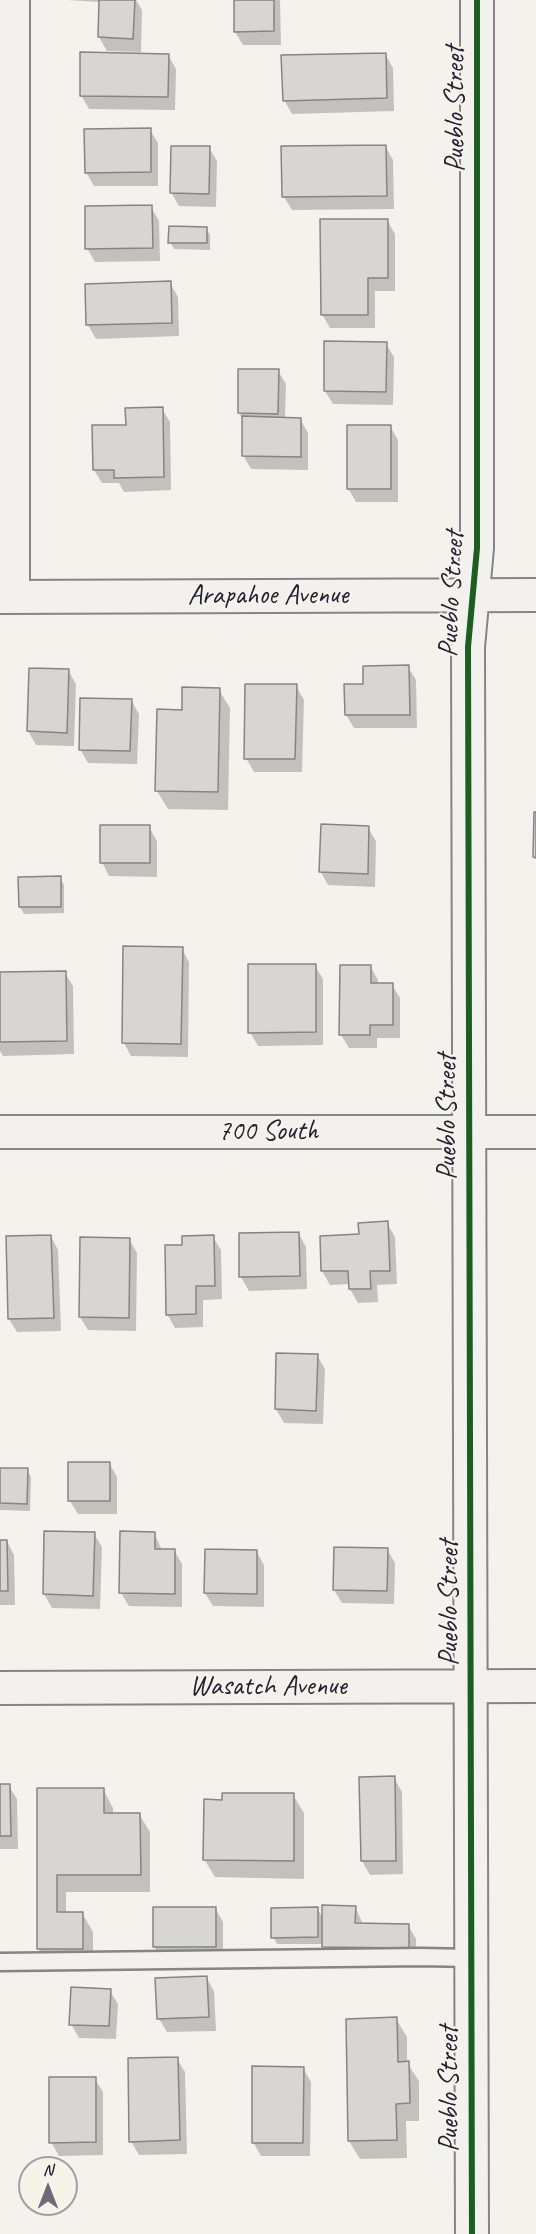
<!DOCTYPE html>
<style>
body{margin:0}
#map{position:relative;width:536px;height:2234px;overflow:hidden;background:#f4f2ec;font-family:Caveat,sans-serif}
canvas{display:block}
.north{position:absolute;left:18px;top:2156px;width:60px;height:60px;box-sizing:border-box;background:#f7f3e8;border:2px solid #a29fa3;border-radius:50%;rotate:0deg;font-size:16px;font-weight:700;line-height:24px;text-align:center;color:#22223b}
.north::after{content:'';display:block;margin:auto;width:21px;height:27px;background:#6c6b79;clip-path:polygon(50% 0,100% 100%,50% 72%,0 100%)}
</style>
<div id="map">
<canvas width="536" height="2234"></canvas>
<div class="north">N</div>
</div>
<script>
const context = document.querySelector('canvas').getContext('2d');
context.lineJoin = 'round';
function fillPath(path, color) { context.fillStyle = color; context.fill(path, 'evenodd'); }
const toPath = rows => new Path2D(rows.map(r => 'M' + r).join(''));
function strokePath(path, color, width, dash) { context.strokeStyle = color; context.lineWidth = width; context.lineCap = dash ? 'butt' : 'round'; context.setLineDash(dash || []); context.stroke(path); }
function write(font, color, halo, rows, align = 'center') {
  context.font = font + ' Caveat,sans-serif'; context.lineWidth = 4.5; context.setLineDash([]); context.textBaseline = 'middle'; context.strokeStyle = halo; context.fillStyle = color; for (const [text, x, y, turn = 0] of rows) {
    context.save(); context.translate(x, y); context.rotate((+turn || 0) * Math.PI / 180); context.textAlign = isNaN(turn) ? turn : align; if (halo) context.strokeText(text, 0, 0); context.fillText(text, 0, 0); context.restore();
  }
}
const shadow = toPath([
 [67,0,136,0,142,10,141,52,107,51,99,37,100,2],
 [235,0,280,0,281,45,243,45,235,32],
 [385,54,393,68,394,111,292,114,284,100],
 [168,55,176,69,175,110,89,109,81,95],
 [150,130,158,143,158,186,94,186,86,172],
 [385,146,393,160,394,209,292,210,284,197],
 [209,148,217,161,216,207,179,206,171,192],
 [151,207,159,221,160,261,95,262,87,248],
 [387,220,395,234,395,291,375,291,375,328,330,328,322,314],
 [206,228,210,235,210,250,174,249,170,242],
 [170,283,178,297,179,336,96,339,88,325],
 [386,344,394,357,393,405,333,404,325,391],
 [278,371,286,384,285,419,300,419,308,433,308,470,251,469,243,455,244,421,239,413],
 [162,409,170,422,171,490,124,492,119,483,102,483,94,470,127,426],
 [390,426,398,440,398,502,356,502,348,488],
 [408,667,416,680,417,728,354,728,346,715,364,686],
 [30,669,68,670,76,684,74,746,36,745,28,731],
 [296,686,304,700,302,772,254,772,246,758],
 [219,690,230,708,228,810,168,809,157,791,183,711],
 [131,700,139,714,137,764,88,763,80,749],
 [149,827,157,841,157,877,109,876,102,862],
 [368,828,376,841,375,887,328,885,321,872],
 [20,878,60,878,64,885,64,913,24,914,20,907],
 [182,949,189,962,188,1057,131,1056,124,1043],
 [315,966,323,979,323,1045,258,1046,250,1032],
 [370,966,378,980,378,985,392,985,400,998,400,1038,377,1038,377,1048,349,1048,341,1035],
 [65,973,73,986,74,1054,3,1056,0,1051,0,974],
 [387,1223,395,1237,397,1284,377,1285,378,1302,358,1303,350,1289,350,1284,330,1285,322,1271,360,1235],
 [299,1234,306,1247,307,1289,249,1291,241,1277,240,1235],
 [51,1236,58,1250,61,1331,17,1332,9,1319],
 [213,1237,221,1250,222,1299,203,1300,203,1327,175,1328,167,1314],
 [129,1239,137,1253,136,1331,88,1330,80,1317],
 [317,1355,325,1369,323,1424,284,1423,276,1409],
 [109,1463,117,1477,117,1514,78,1514,70,1501],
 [0,1469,27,1470,31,1477,30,1511,0,1510],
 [154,1533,162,1550,174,1550,182,1564,182,1607,129,1606,121,1593],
 [94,1534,102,1547,100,1609,52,1608,44,1594],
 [0,1541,7,1541,14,1555,15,1605,0,1605],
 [387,1549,395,1563,394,1604,342,1603,334,1590],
 [256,1551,264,1565,264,1607,213,1606,205,1593],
 [394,1778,402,1792,403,1874,370,1875,362,1861],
 [0,1786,9,1786,17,1799,18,1849,0,1849],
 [38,1789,103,1789,113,1808,113,1814,139,1814,150,1832,150,1892,66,1892,66,1913,82,1913,93,1932,93,1967,49,1967,38,1948],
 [293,1795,304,1813,304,1879,215,1877,204,1859],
 [355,1907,363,1924,408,1925,416,1939,416,1961,331,1960,323,1944,277,1944,273,1937,317,1908,324,1920],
 [215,1908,223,1922,223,1960,162,1960,154,1946],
 [206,1977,214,1991,216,2031,167,2032,159,2019],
 [110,1991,118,2004,116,2039,79,2038,71,2024],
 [396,2019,407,2037,407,2063,419,2081,419,2121,406,2121,407,2158,360,2159,349,2141],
 [177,2059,185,2072,187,2154,139,2155,131,2141],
 [303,2068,311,2082,310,2156,261,2156,253,2142],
 [95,2079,103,2092,103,2155,59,2156,51,2142]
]);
const building = toPath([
 [99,0,135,0,133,39,98,37,99,0],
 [234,0,274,0,274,31,234,32,234,0],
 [80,52,169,54,168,97,80,96,80,52],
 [386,53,387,98,283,101,281,55,386,53],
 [151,128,151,172,85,173,84,129,151,128],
 [386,145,387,196,282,197,281,146,386,145],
 [171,146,210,146,209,194,170,193,171,146],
 [152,205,153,248,85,249,85,206,152,205],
 [320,219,388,219,388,278,368,278,368,315,321,315,320,219],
 [169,226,207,227,207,243,168,243,169,226],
 [171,281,172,323,86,325,85,284,171,281],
 [324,341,387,342,386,392,324,391,324,341],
 [238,369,279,369,278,414,238,413,238,369],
 [163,407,164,477,114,478,114,470,93,470,92,425,126,425,125,408,163,407],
 [242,416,301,418,301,457,242,456,242,416],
 [347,425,391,425,391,489,347,489,347,425],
 [409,665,410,715,345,715,344,684,363,684,363,666,409,665],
 [29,668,69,669,67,733,27,731,29,668],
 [245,684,297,684,295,759,244,759,245,684],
 [182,687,220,688,218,792,155,791,157,709,182,710,182,687],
 [80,698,132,699,130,751,79,750,80,698],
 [534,812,536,812,536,858,533,857,534,812],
 [321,824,369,826,368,874,319,872,321,824],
 [100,825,150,825,150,863,100,863,100,825],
 [61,876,61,907,19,907,18,877,61,876],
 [123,946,183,947,181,1044,122,1043,123,946],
 [248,964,316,964,316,1032,248,1033,248,964],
 [340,965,371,965,371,983,393,983,393,1025,370,1025,370,1035,339,1035,340,965],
 [66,971,67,1041,0,1042,0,972,66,971],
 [388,1221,390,1271,370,1271,371,1289,349,1289,348,1271,321,1271,320,1236,359,1234,358,1223,388,1221],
 [299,1232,300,1276,239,1277,239,1233,299,1232],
 [51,1235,54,1318,8,1319,6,1236,51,1235],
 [214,1235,215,1286,196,1286,196,1314,166,1315,165,1245,182,1245,182,1236,214,1235],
 [80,1237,130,1238,129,1318,79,1317,80,1237],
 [276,1353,318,1354,316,1411,275,1409,276,1353],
 [68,1462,110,1462,110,1501,68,1501,68,1462],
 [0,1468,28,1468,27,1504,0,1503,0,1468],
 [44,1531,95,1532,93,1596,43,1594,44,1531],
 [120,1531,155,1532,155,1549,175,1549,175,1594,119,1593,120,1531],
 [0,1540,7,1540,8,1591,0,1591,0,1540],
 [334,1547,388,1548,387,1591,333,1590,334,1547],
 [205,1549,257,1550,257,1594,204,1593,205,1549],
 [395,1776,396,1861,361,1861,359,1777,395,1776],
 [0,1784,10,1784,11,1836,0,1836,0,1784],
 [37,1788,104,1788,104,1813,140,1813,141,1875,57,1875,57,1912,83,1912,83,1949,37,1949,37,1788],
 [222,1793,294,1793,294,1861,203,1860,204,1799,222,1800,222,1793],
 [322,1905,356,1906,355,1923,409,1924,409,1948,322,1947,322,1905],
 [153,1907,216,1907,216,1947,153,1947,153,1907],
 [318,1907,318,1937,271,1938,271,1908,318,1907],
 [207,1976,209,2017,157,2019,155,1978,207,1976],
 [71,1987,111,1989,109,2026,69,2025,71,1987],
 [397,2017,398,2062,409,2061,410,2103,396,2104,397,2140,348,2141,346,2019,397,2017],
 [178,2057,180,2140,129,2142,128,2058,178,2057],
 [252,2066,304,2067,303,2143,252,2143,252,2066],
 [49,2077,96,2077,96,2142,49,2143,49,2077]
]);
const service = toPath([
 [0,1962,421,1957,471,1958]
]);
const minor = toPath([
 [0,597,536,595],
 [13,597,13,0],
 [0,1132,536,1132],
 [0,1688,536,1686],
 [472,2234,468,647,477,548,477,0]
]);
const cycleway = toPath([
 [472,2234,468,647,477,548,477,0]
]);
const streetNames = [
 ["Pueblo Street",456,109,-90],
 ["Pueblo Street",452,594,-87],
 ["Arapahoe Avenue",268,596],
 ["Pueblo Street",448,1117,-90],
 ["700 South",268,1132],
 ["Pueblo Street",450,1603,-90],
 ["Wasatch Avenue",268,1687],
 ["Pueblo Street",450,2089,-90]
];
fillPath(shadow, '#0003');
fillPath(building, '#d7d6d3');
strokePath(building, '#858486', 1.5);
strokePath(service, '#858486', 21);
strokePath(minor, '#858486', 36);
strokePath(service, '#f2f1ed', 16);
strokePath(minor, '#f2f1ed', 32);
strokePath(cycleway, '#1b5e20', 6);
write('28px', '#22223b', '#f7f3e8', streetNames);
</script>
